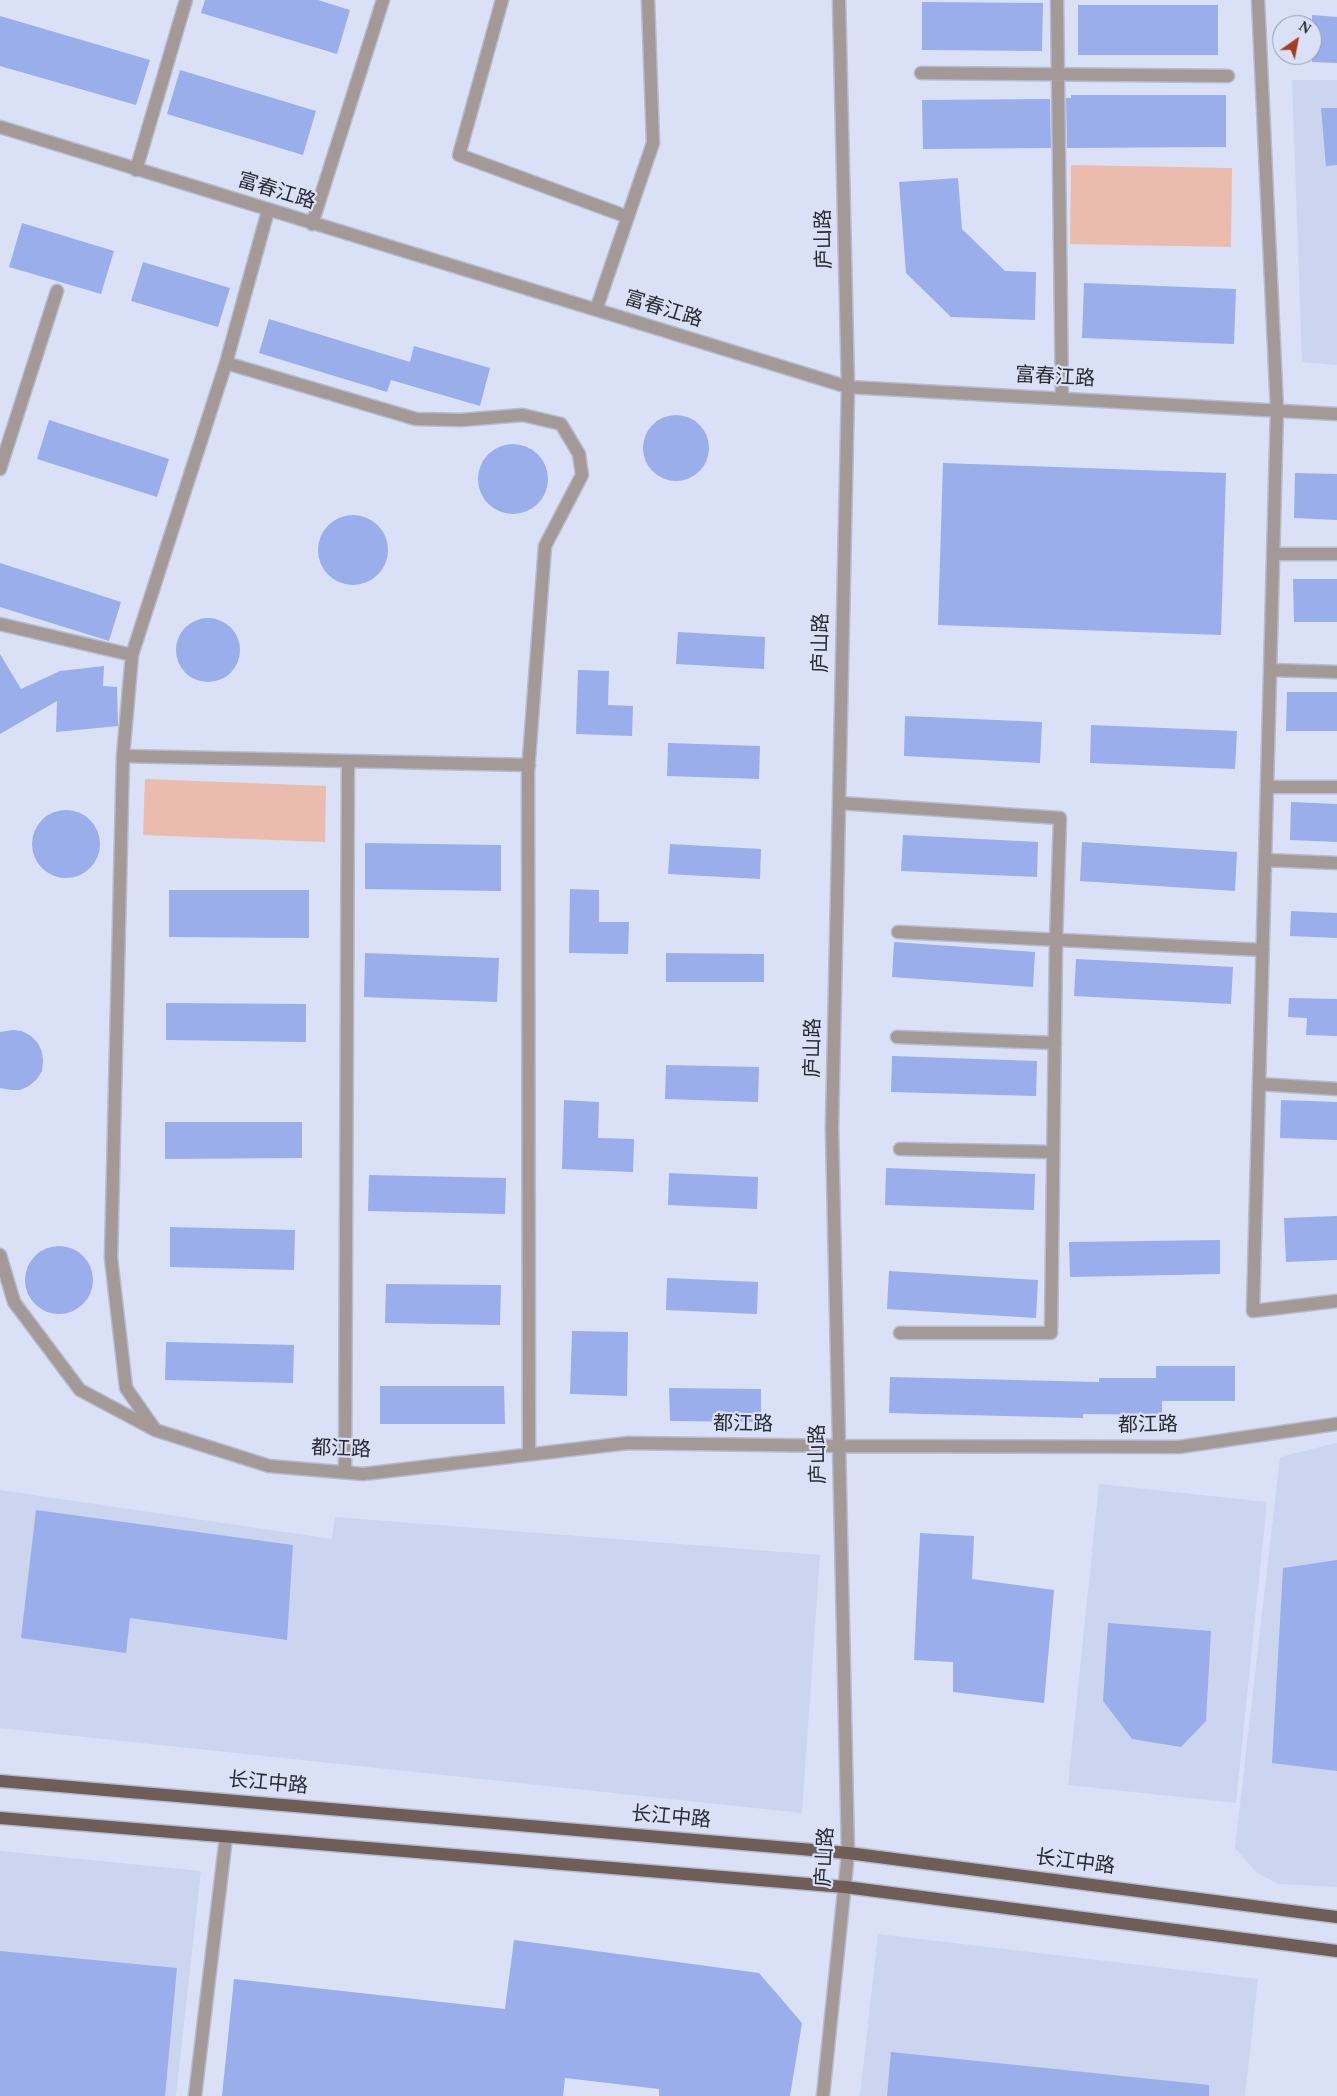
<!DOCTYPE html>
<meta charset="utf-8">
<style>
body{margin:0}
#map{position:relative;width:1337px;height:2096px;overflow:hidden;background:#dae1f6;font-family:Spectral,serif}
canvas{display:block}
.north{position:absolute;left:1272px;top:15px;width:50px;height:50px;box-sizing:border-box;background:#dae1f6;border:1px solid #9298a8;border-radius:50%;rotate:33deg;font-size:14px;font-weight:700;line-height:20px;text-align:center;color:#272a32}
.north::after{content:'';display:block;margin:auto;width:18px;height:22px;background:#a53e1e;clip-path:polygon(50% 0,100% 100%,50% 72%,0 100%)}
</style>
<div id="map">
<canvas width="1337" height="2096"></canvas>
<div class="north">N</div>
</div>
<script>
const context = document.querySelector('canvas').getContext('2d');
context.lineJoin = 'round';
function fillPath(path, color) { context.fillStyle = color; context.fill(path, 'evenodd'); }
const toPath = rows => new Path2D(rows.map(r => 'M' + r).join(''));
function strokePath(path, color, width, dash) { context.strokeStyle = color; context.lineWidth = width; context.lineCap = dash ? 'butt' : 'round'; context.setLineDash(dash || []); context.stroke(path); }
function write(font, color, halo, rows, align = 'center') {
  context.font = font + ' Spectral,"Noto Sans SC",serif'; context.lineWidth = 4.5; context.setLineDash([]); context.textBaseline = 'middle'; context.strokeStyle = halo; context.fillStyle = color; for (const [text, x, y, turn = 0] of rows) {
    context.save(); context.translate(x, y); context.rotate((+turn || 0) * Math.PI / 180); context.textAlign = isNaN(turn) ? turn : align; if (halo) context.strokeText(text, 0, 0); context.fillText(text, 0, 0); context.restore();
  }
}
const built = toPath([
 [1292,80,1337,80,1337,365,1302,362],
 [1337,1443,1337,1887,1278,1884,1256,1872,1235,1848,1280,1457],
 [1099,1484,1267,1502,1236,1803,1068,1785],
 [0,1490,332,1539,335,1517,820,1555,802,1813,0,1728],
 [0,1851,201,1871,176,2096,0,2096],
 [878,1934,1258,1979,1245,2096,860,2096]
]);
const green = toPath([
 [1071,165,1232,168,1231,247,1070,244],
 [145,779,326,786,325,842,143,835]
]);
const building = toPath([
 [205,0,318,0,350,10,337,54,201,13],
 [922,2,1043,3,1042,51,922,50],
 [1078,5,1218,5,1218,55,1078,55],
 [1312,15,1337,17,1337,63,1312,62],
 [0,16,150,60,136,105,0,66],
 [180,70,316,111,303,155,167,114],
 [1071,95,1226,95,1226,147,1067,148,1066,98,1071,98],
 [1050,99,1051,148,923,149,922,100],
 [1321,108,1337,108,1337,165,1326,166],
 [958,178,962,229,1005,271,1036,272,1035,320,951,317,906,273,899,182],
 [22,223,114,251,101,294,9,267],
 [143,262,230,288,218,327,131,301],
 [1084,283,1236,289,1234,344,1082,338],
 [269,319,410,362,414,346,490,368,480,406,391,380,387,392,259,353],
 '643 448a33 33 0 1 1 66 0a33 33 0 1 1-66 0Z',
 [49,420,169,459,157,497,37,459],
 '478 479a35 35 0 1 1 70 0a35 35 0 1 1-70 0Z',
 [943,463,1226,473,1221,635,938,625],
 [1295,473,1337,474,1337,520,1294,518],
 '318 550a35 35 0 1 1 70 0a35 35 0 1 1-70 0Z',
 [0,563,121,602,109,641,0,607],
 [1293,579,1337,579,1337,622,1294,622],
 '176 650a32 32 0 1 1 64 0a32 32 0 1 1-64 0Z',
 [678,632,765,637,764,669,676,664],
 [0,654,21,689,60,671,104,666,103,686,117,687,118,726,56,732,57,701,0,734],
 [578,670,609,671,608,705,633,706,632,736,576,734],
 [1287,692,1337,692,1337,731,1286,731],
 [905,716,1042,722,1040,763,904,756],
 [1091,725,1237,731,1235,769,1090,763],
 [668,743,760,746,759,779,667,776],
 [1291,802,1337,804,1337,842,1290,840],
 '32 844a34 34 0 1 1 68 0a34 34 0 1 1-68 0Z',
 [903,835,1038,842,1037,877,901,871],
 [1082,842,1237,852,1235,891,1080,881],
 [365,843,501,845,501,891,365,889],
 [670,844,761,849,760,879,668,874],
 [570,889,599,890,599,922,629,922,628,954,569,953],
 [169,890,309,890,309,938,169,937],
 [1291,911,1337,913,1337,938,1290,936],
 [894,942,1035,952,1033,987,892,977],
 [365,953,499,958,497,1002,364,997],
 [666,953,764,954,764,982,666,982],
 [1076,959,1233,967,1231,1004,1074,996],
 [1289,998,1337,999,1337,1036,1306,1035,1307,1018,1288,1017],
 [166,1003,306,1004,306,1042,166,1040],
 [13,1030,22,1031,31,1036,38,1043,42,1052,43,1061,42,1071,37,1079,29,1086,20,1090,11,1090,0,1088,0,1032],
 [892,1056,1037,1061,1036,1096,891,1092],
 [666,1065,759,1067,758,1102,665,1099],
 [564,1100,599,1102,598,1138,634,1139,633,1172,562,1169],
 [1281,1100,1337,1102,1337,1140,1280,1138],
 [165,1122,302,1122,302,1158,165,1159],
 [886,1168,1035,1174,1034,1210,885,1205],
 [669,1173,758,1177,757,1209,668,1205],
 [369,1175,506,1178,505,1214,368,1211],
 [1337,1216,1337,1260,1286,1262,1284,1218],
 [170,1227,295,1230,294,1270,170,1267],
 [1220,1240,1220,1274,1070,1277,1069,1242],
 '25 1280a34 34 0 1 1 68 0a34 34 0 1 1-68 0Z',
 [889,1271,1038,1280,1036,1318,887,1309],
 [667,1278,758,1282,757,1314,666,1310],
 [386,1284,501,1285,500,1325,385,1323],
 [572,1331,628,1332,627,1396,570,1394],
 [166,1342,294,1345,293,1383,165,1380],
 [1156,1366,1235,1366,1235,1401,1162,1401,1162,1415,1083,1414,1083,1418,889,1413,890,1377,1099,1382,1099,1378,1156,1378],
 [380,1386,504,1386,505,1424,380,1424],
 [669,1388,761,1389,761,1422,670,1421],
 [36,1510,293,1545,287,1640,130,1618,126,1653,21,1638],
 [920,1533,974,1536,972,1579,1054,1590,1044,1703,953,1692,953,1662,914,1660],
 [1337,1560,1337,1771,1272,1763,1283,1568],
 [1108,1623,1211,1631,1206,1721,1181,1747,1132,1739,1103,1701],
 [514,1940,759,1973,802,2023,790,2096,659,2096,659,2089,565,2078,563,2096,222,2096,234,1979,505,2009],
 [0,1951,177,1968,165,2096,0,2096],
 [891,2052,1209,2085,1209,2096,887,2096]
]);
const minor = toPath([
 [502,0,459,155,628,217],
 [1057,0,1062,399],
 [1258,0,1277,410,1253,1311,1337,1301],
 [921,73,1228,76],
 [0,127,848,387,1337,414],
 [136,170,186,0],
 [312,224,383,0],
 [596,310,653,143,648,0],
 [226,363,416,419,461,420,523,415,561,424,579,454,582,475,545,546,528,772,529,1454],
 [0,469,57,291],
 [1273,554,1337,554],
 [0,624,132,655],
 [1270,670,1337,672],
 [123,756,529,765],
 [1267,787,1337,787],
 [839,803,1060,818,1056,941,1051,1333,900,1333],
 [1265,860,1337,863],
 [898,932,1263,950],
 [897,1037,1055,1043],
 [1259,1084,1337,1089],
 [900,1149,1053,1152],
 [0,1255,14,1302,80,1390,155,1430,269,1466,363,1474,628,1443,839,1446,1179,1447,1337,1424],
 [154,1428,126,1388,111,1258,123,756,132,655,226,363,268,211],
 [345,1472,348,761],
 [195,2096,226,1837],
 [823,2096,848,1853,832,1128,848,387,839,0]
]);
const major = toPath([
 [0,1781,848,1853,1337,1917],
 [0,1818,845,1887,1337,1951]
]);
const streetNames = [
 ["富春江路",276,193,17],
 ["庐山路",826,239,-91],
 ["富春江路",663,311,17],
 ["富春江路",1055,379,3],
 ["庐山路",823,643,-89],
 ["庐山路",815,1048,-89],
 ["都江路",743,1426,1],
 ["都江路",1148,1427,-1],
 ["都江路",341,1451,2],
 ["庐山路",820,1454,-91],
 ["长江中路",268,1785,5],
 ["长江中路",671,1819,5],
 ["庐山路",827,1857,-87],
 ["长江中路",1075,1864,7]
];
fillPath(built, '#cbd5ef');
fillPath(green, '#ebbbad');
fillPath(building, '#99aeea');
strokePath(minor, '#b6bccf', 15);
strokePath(major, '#b6bccf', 15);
strokePath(minor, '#a39996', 12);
strokePath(major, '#6f5d58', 12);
write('20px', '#272a32', '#dae1f6', streetNames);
</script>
